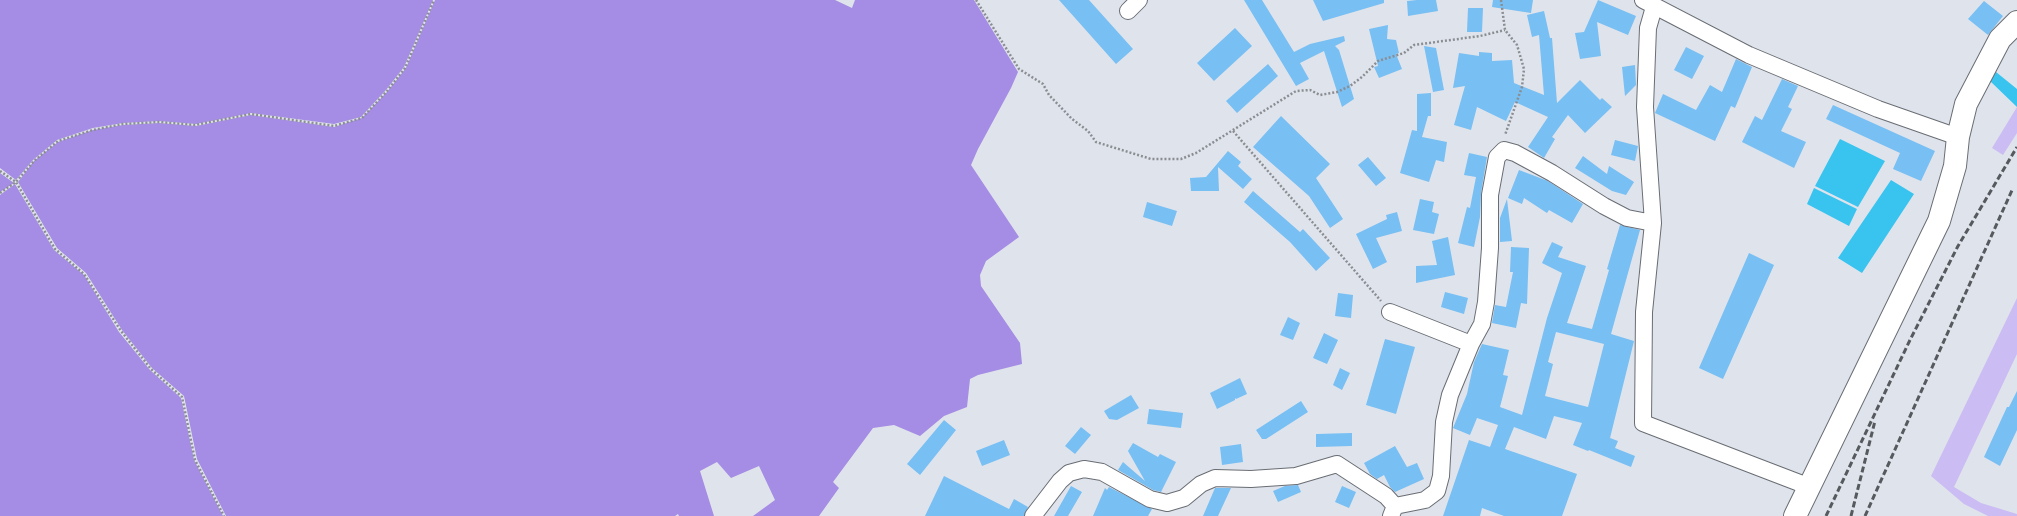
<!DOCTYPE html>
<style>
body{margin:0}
canvas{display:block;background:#dfe3eb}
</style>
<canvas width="2017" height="516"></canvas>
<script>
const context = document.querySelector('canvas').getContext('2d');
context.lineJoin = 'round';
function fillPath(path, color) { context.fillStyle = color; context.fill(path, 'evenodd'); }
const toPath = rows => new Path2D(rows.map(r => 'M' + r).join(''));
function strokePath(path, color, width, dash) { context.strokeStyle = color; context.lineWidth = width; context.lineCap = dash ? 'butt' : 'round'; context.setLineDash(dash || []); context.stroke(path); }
const green = toPath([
 [2017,107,2017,133,2003,155,1992,148],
 [2017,298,2017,354,1954,487,1981,503,2017,514,2017,516,1988,516,1964,504,1931,476]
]);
const forest = toPath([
 [0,0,433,0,404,67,386,90,361,117,334,124,251,113,196,124,159,121,123,123,93,128,57,140,33,160,16,180,0,168],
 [435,0,835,0,852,8,855,0,974,0,1018,72,1011,88,978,149,971,165,1019,237,986,261,980,275,981,286,1020,343,1022,364,978,375,970,379,967,407,944,416,920,436,894,425,873,428,833,482,839,488,819,516,753,516,775,500,759,466,731,478,717,462,700,471,714,516,679,516,678,514,675,516,226,516,197,459,184,396,152,368,122,330,86,273,57,248,18,182,34,161,58,142,93,130,123,125,159,123,196,126,251,115,334,127,362,118,387,92,406,68],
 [0,173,14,183,0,192],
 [15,184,54,250,84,275,119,332,150,370,181,398,194,460,223,516,0,516,0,195]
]);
const water = toPath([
 [1996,72,2017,89,2017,107,1990,81],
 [1840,139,1885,161,1858,207,1815,186],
 [1891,180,1914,194,1862,273,1838,258],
 [1814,188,1857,209,1849,226,1807,204]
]);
const building = toPath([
 [1059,0,1089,0,1133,49,1116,64],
 [1244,0,1262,0,1294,52,1310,44,1344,36,1345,41,1335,46,1339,50,1354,99,1342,107,1324,51,1300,63,1309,79,1296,86],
 [1313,0,1384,0,1384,3,1323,21],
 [1417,0,1436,0,1438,11,1408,16,1407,1],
 [1493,0,1533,0,1531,13,1492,7],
 [1598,0,1636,16,1628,35,1597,22,1601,56,1580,59,1575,33,1584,32],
 [1984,1,2003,16,1988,35,1968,19],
 [1468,8,1483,8,1482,32,1467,32],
 [1544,11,1550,38,1552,38,1557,103,1580,80,1600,100,1602,98,1612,107,1585,133,1568,115,1552,137,1555,139,1544,158,1528,147,1548,117,1515,102,1506,121,1477,107,1471,130,1454,125,1465,86,1453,88,1459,53,1479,56,1479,52,1492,53,1492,61,1512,60,1514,83,1544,95,1539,35,1532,37,1527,15],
 [1388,25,1387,39,1396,40,1399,53,1396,54,1402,69,1379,78,1374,67,1378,66,1369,29],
 [1235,28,1252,46,1214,81,1197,63],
 [1424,46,1436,48,1444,90,1433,92],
 [1686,47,1704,56,1692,79,1674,70],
 [1736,59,1752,67,1735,108,1731,106,1715,141,1655,113,1663,94,1696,110,1710,85,1722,92],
 [1268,64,1278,76,1237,113,1226,101],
 [1635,65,1636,85,1625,96,1622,67],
 [1782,79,1798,86,1788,107,1792,109,1781,131,1806,142,1794,168,1742,142,1755,116,1762,120],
 [1431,93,1431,116,1428,116,1422,137,1447,142,1444,162,1436,160,1429,182,1400,173,1412,130,1417,131,1417,94],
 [1833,105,1935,151,1921,181,1893,169,1900,153,1826,119],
 [1281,116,1330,164,1316,178,1343,219,1330,228,1309,196,1253,147],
 [1615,140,1638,146,1635,161,1611,155],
 [1228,151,1241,162,1238,166,1252,179,1243,189,1218,167,1219,191,1191,191,1190,178,1206,177],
 [1469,153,1487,157,1481,193,1480,217,1474,247,1458,243,1467,207,1470,208,1476,177,1464,175],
 [1583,156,1607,174,1609,166,1634,182,1626,195,1612,191,1575,168],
 [1368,157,1386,178,1376,186,1358,165],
 [1519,170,1548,181,1583,204,1572,223,1549,210,1547,213,1524,198,1522,204,1508,198],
 [1253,191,1300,232,1303,229,1330,258,1316,271,1290,242,1244,202],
 [1420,199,1434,202,1432,212,1439,214,1434,234,1413,230],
 [1507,199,1512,241,1500,242,1500,218],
 [1147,202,1177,211,1172,226,1143,217],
 [1397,212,1402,231,1376,238,1387,262,1373,269,1356,234,1387,219,1386,215],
 [1620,225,1640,230,1611,334,1634,341,1610,438,1618,441,1615,448,1635,456,1631,467,1589,450,1588,451,1573,445,1582,423,1554,416,1546,439,1514,427,1505,449,1577,474,1562,516,1504,516,1482,508,1480,516,1443,516,1469,440,1490,447,1498,425,1477,418,1470,435,1453,428,1467,394,1474,362,1482,344,1509,350,1503,375,1508,376,1500,407,1522,415,1547,318,1562,273,1542,263,1552,242,1563,247,1558,257,1586,266,1567,323,1592,329,1609,270,1607,269],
 [1556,332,1604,344,1588,407,1545,396,1553,364,1548,362],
 [1448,237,1455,275,1416,283,1416,266,1437,265,1432,241],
 [1511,247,1529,248,1527,304,1521,303,1516,328,1492,323,1495,305,1506,307,1513,272,1510,272],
 [1749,253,1774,265,1723,379,1699,368],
 [1445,292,1468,298,1464,314,1441,307],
 [1338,293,1353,295,1351,318,1335,316],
 [1288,317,1300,323,1293,340,1280,335],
 [1324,333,1338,340,1327,364,1313,358],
 [1385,339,1415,347,1396,414,1366,405],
 [1340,368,1350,373,1342,390,1333,385],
 [1240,378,1247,394,1236,399,1235,398,1235,400,1217,409,1210,393],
 [2017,391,2017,430,2000,466,1984,457,2007,407,2009,407],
 [1131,395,1139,408,1117,420,1109,419,1104,411],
 [1301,401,1308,412,1266,439,1262,439,1256,430],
 [1149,409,1183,413,1181,428,1147,424],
 [944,420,956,430,920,475,907,464],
 [1081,427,1091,435,1075,454,1065,446],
 [1352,433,1352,446,1316,447,1316,434],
 [1004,440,1010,455,982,466,976,451],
 [1133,443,1158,457,1160,454,1176,462,1161,492,1153,490,1118,470,1123,462,1145,481,1128,451],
 [1241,444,1243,462,1222,465,1220,447],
 [1395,446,1407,467,1417,463,1424,479,1395,492,1390,487,1384,475,1377,479,1370,474,1364,463],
 [944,476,1009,509,1014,499,1028,507,1024,516,925,516],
 [1298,485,1301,492,1278,502,1273,491,1285,486],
 [1071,486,1082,492,1068,516,1054,516],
 [1342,486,1356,492,1349,508,1335,502],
 [1109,487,1152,509,1148,516,1093,516,1105,488,1107,490],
 [1215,488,1231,488,1218,516,1203,516]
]);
const path = toPath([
 [976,0,1019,69,1043,84,1049,95,1072,119,1088,131,1096,142,1151,159,1181,159,1196,153,1296,91,1310,90,1320,95,1337,92,1350,86,1362,77,1378,61,1404,53,1414,45,1480,36,1505,30],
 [1501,0,1505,30,1517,45,1524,69,1522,87,1505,135],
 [1233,131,1381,301],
 [0,171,16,182,55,249,84,274,121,331,151,369,182,397,195,460,224,516],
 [0,193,16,182,34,161,58,141,93,130,123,124,159,122,195,125,251,114,334,126,362,118,387,91,405,68,434,0]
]);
const minor = toPath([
 [1643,0,1749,55,1878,109,1958,137],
 [1654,7,1648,28,1645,107,1653,223,1644,312,1643,423,1810,487],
 [1128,11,1139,0],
 [1390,312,1471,344],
 [1033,516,1060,481,1069,473,1084,469,1102,472,1150,499,1167,503,1184,498,1201,484,1215,478,1251,479,1296,476,1337,464,1386,496,1395,506],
 [1391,516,1395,506,1425,500,1437,491,1441,476,1444,422,1450,395,1471,344,1482,324,1486,302,1490,248,1490,195,1497,157,1504,150,1515,153,1552,173,1604,206,1627,218,1653,223]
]);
const secondary = toPath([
 [1795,516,1939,221,1955,166,1958,137,1966,104,2000,39,2017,22]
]);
const rail = toPath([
 [1826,516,1910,340,1958,246,2017,147],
 [1851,516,1875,421],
 [1865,516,2013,188]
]);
fillPath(green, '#cbbdf3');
fillPath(forest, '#a58ce4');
fillPath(water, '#39c4f0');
fillPath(building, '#78bff3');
strokePath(minor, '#696d74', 18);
strokePath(secondary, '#696d74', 24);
strokePath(path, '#8a8d92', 2.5, [2, 2]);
strokePath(minor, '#fff', 16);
strokePath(secondary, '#fff', 22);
strokePath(rail, '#56595d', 3, [6, 3]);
</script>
